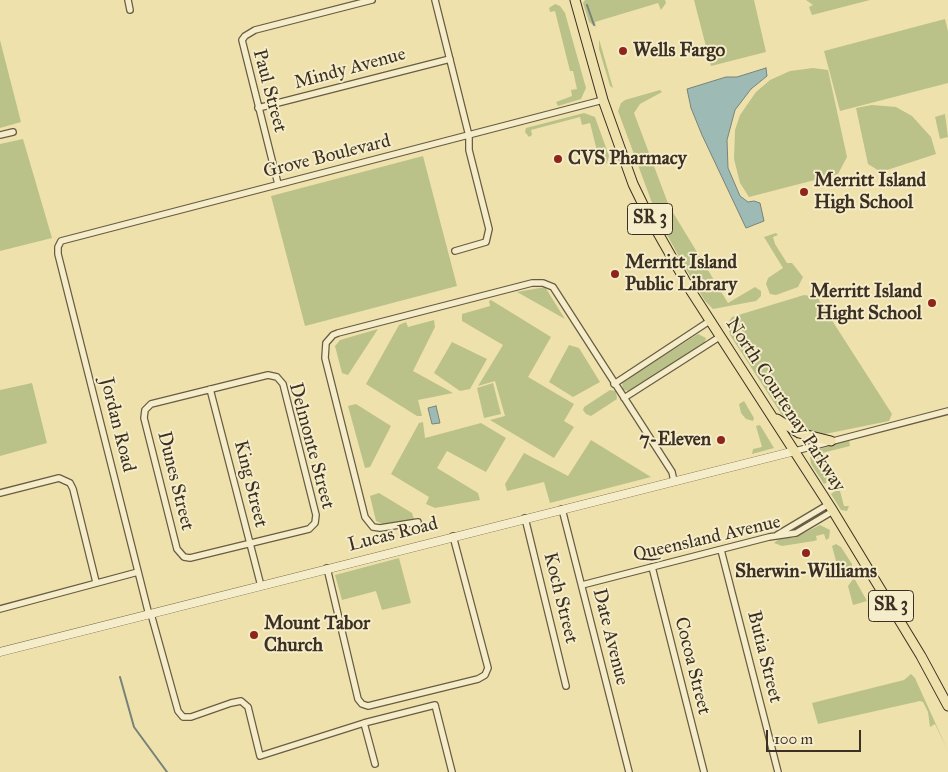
<!DOCTYPE html>
<style>
body{margin:0}
#map{position:relative;width:948px;height:772px;overflow:hidden;background:#efe1ac;font-family:"IM FELL Great Primer",serif}
canvas{display:block}
.scale{position:absolute;left:766px;top:730px;width:95px;height:22px;box-sizing:border-box;border:2px solid #3b3023;border-top:0;padding-left:6px;font-size:15px;line-height:18px;white-space:nowrap;color:#3b3023;-webkit-text-stroke:4px #f5ecc9;paint-order:stroke}
</style>
<div id="map">
<canvas width="948" height="772"></canvas>
<div class="scale">100 m</div>
</div>
<script>
const context = document.querySelector('canvas').getContext('2d');
context.lineJoin = 'round';
function fillPath(path, color) { context.fillStyle = color; context.fill(path, 'evenodd'); }
const toPath = rows => new Path2D(rows.map(r => 'M' + r).join(''));
function strokePath(path, color, width, dash) { context.strokeStyle = color; context.lineWidth = width; context.lineCap = dash ? 'butt' : 'round'; context.setLineDash(dash || []); context.stroke(path); }
function write(font, color, halo, rows, align = 'center') {
  context.font = font + ' "IM FELL Great Primer",serif'; context.lineWidth = 4; context.setLineDash([]); context.textBaseline = 'middle'; context.strokeStyle = halo; context.fillStyle = color; for (const [text, x, y, turn = 0] of rows) {
    context.save(); context.translate(x, y); context.rotate((+turn || 0) * Math.PI / 180); context.textAlign = isNaN(turn) ? turn : align; if (halo) context.strokeText(text, 0, 0); context.fillText(text, 0, 0); context.restore();
  }
}
const green = toPath([
 [585,0,665,0,666,3,661,10,658,3,595,22,596,27,589,22,583,3],
 [694,0,754,0,766,52,711,66],
 [806,0,870,0,812,15,809,7,813,5],
 [555,4,560,6,565,13,586,88,581,99,558,106,556,102,572,96,571,90,577,89,573,71,570,71,555,11,550,12,549,8],
 [945,19,948,31,948,83,840,111,824,51],
 [599,39,613,88,610,86,599,49],
 [0,40,21,122,0,128],
 [813,68,828,70,847,157,838,174,749,197,740,183,734,159,735,130,740,115,756,92,770,80,790,71],
 [660,90,662,92,640,104,634,113,669,206,728,303,755,287,761,291,761,296,756,301,713,309,705,301,690,276,658,219,618,111,621,103,625,100],
 [872,105,896,107,912,116,931,137,936,154,881,172,868,164,856,108],
 [584,113,595,117,609,156,607,163,601,167,590,123,582,125,580,117,531,130,532,135,529,137,525,132,526,128],
 [945,114,948,137,940,139,935,117],
 [23,139,52,238,0,251,0,144],
 [423,156,457,286,305,326,271,196],
 [776,233,778,235,773,237,775,244,787,263,792,263,803,277,798,287,776,295,770,294,766,284,768,278,783,268,764,237],
 [545,287,565,319,517,292],
 [804,295,817,297,892,414,889,421,815,436,788,423,782,415,730,335,728,323,732,317],
 [491,300,551,337,528,377,574,404,564,421,574,427,554,458,490,420,505,416,495,381,478,386,503,345,462,321,462,314,490,306,489,301],
 [434,320,435,327,413,371,453,393,418,400,422,416,417,416,366,384,399,325,406,322,408,327],
 [378,329,348,375,342,373,335,346,340,340],
 [698,334,706,338,704,344,630,391,623,390,622,382],
 [452,342,487,359,470,389,460,391,434,373],
 [569,345,579,348,600,382,573,397,549,382],
 [32,383,47,443,0,456,0,390],
 [493,383,501,414,484,418,477,388],
 [610,390,616,391,617,399,591,416,586,414,583,410,584,407],
 [744,401,754,418,753,421,746,419,741,413,739,404],
 [356,404,391,426,370,467,365,468,348,406],
 [423,422,425,438,481,423,506,438,486,472,447,451,437,468,478,493,480,500,435,508,426,504,429,497,391,474,419,423],
 [760,425,774,448,752,454,753,449,762,447,756,426],
 [591,440,651,477,550,503,544,482,507,491,505,484,524,453,568,476],
 [849,440,850,446,822,453,829,481,824,484,811,464,810,457,820,449],
 [835,491,840,491,844,506,849,506,847,511,841,510,831,494],
 [379,493,412,513,414,519,385,525,376,521,370,496],
 [820,525,830,530,829,538,826,540,824,534,816,536,817,540,814,541,782,546,774,543,781,537,794,538],
 [836,544,841,547,852,564,852,569,845,578,844,575,840,576,832,546],
 [399,558,411,603,382,610,376,591,342,600,335,575],
 [854,578,867,601,853,605,848,586],
 [911,674,915,678,948,751,935,724,930,727,928,712,923,702,920,701,818,724,812,703,904,680]
]);
const water = toPath([
 [766,68,767,76,751,89,735,110,727,140,728,168,740,196,748,202,754,201,760,203,764,221,746,228,702,135,691,108,687,89,726,77,737,77,766,68],
 [436,406,440,423,432,424,428,408,436,406]
]);
const stream = toPath([
 [587,5,594,25],
 [120,677,134,727,167,772]
]);
const minor = toPath([
 [128,0,130,10],
 [435,0,469,136,469,150,489,229,486,242,455,251],
 [258,108,450,59],
 [0,135,13,132],
 [278,184,242,40,245,36,255,30,372,0],
 [268,375,277,377,283,384,316,515,315,523,309,529,190,558,184,557,177,549,144,418,145,410,151,404,268,375],
 [614,384,711,320],
 [210,389,261,586],
 [624,398,721,336],
 [795,451,948,411],
 [0,493,59,478,70,483,73,489,96,582],
 [562,509,629,772],
 [525,518,566,686],
 [418,522,380,528,373,527,365,517,325,358,326,343,333,335,338,333,532,283,543,283,553,287,672,472,674,481],
 [777,535,829,504],
 [721,550,778,772],
 [652,567,704,772],
 [327,568,358,699,362,704,368,706,478,679,485,675,488,668,453,536],
 [582,585,769,537,796,533,833,511],
 [0,609,138,572],
 [151,614,178,711,183,717,191,717,231,703,241,701,248,707,260,756,364,723,435,705,452,772],
 [149,615,58,254,58,247,61,241,603,100],
 [364,723,375,764]
]);
const tertiary = toPath([
 [0,652,795,451]
]);
const primary = toPath([
 [575,0,603,100,633,184,650,219,691,291,833,511,921,656,948,706],
 [777,419,799,433,831,441]
]);
const markers = [
 [623,51,5,"#8f2418"],
 [558,159,5,"#8f2418"],
 [804,192,5,"#8f2418"],
 [615,274,5,"#8f2418"],
 [932,303,5,"#8f2418"],
 [721,440,5,"#8f2418"],
 [806,553,5,"#8f2418"],
 [254,635,5,"#8f2418"]
];
const shields = [
 [650,219,45],
 [891,606,45]
];
const shieldNames = [
 ["SR 3",650,219],
 ["SR 3",891,606]
];
const poiNames = [
 ["Wells Fargo",633,51],
 ["CVS Pharmacy",568,159],
 ["Merritt Island",814,181],
 ["High School",814,203],
 ["Merritt Island",625,263],
 ["Public Library",625,285],
 ["Merritt Island",922,292,"right"],
 ["Hight School",922,314,"right"],
 ["7-Eleven",711,440,"right"],
 ["Sherwin-Williams",806,572,"center"],
 ["Mount Tabor",264,624],
 ["Church",264,646]
];
const streetNames = [
 ["Mindy Avenue",350,69,-15],
 ["Paul Street",269,91,75],
 ["Grove Boulevard",327,157,-14],
 ["North Courtenay Parkway",785,405,57],
 ["Jordan Road",117,425,76],
 ["Delmonte Street",311,446,75],
 ["Dunes Street",175,481,76],
 ["King Street",250,484,76],
 ["Lucas Road",393,535,-14],
 ["Queensland Avenue",707,539,-13],
 ["Koch Street",560,598,76],
 ["Date Avenue",610,637,76],
 ["Butia Street",764,657,76],
 ["Cocoa Street",692,666,76]
];
fillPath(green, '#bac289');
fillPath(water, '#9dbbb4');
strokePath(water, '#76837a', 1);
strokePath(stream, '#76837a', 2);
strokePath(minor, '#685c45', 8);
strokePath(tertiary, '#685c45', 9);
strokePath(primary, '#3b3023', 11);
strokePath(minor, '#f5ecc9', 5.5);
strokePath(tertiary, '#f5ecc9', 8);
strokePath(primary, '#efe1ac', 9);
for (const [x, y, r, color] of markers) { const dot = new Path2D(); dot.arc(x, y, r, 0, 2 * Math.PI); context.fillStyle = color; context.fill(dot); strokePath(dot, '#f5ecc9', 2); }
for (const [x, y, w] of shields) { const box = new Path2D(); box.roundRect(x - w / 2, y - 15.5, w, 31, 4); context.fillStyle = '#f5ecc9'; context.fill(box); strokePath(box, '#3b3023', 1); }
write('bold 18px', '#3b3023', null, shieldNames);
write('bold 19px', '#3b3023', '#f5ecc9', poiNames, 'left');
write('19px', '#3b3023', '#f5ecc9', streetNames);
</script>
